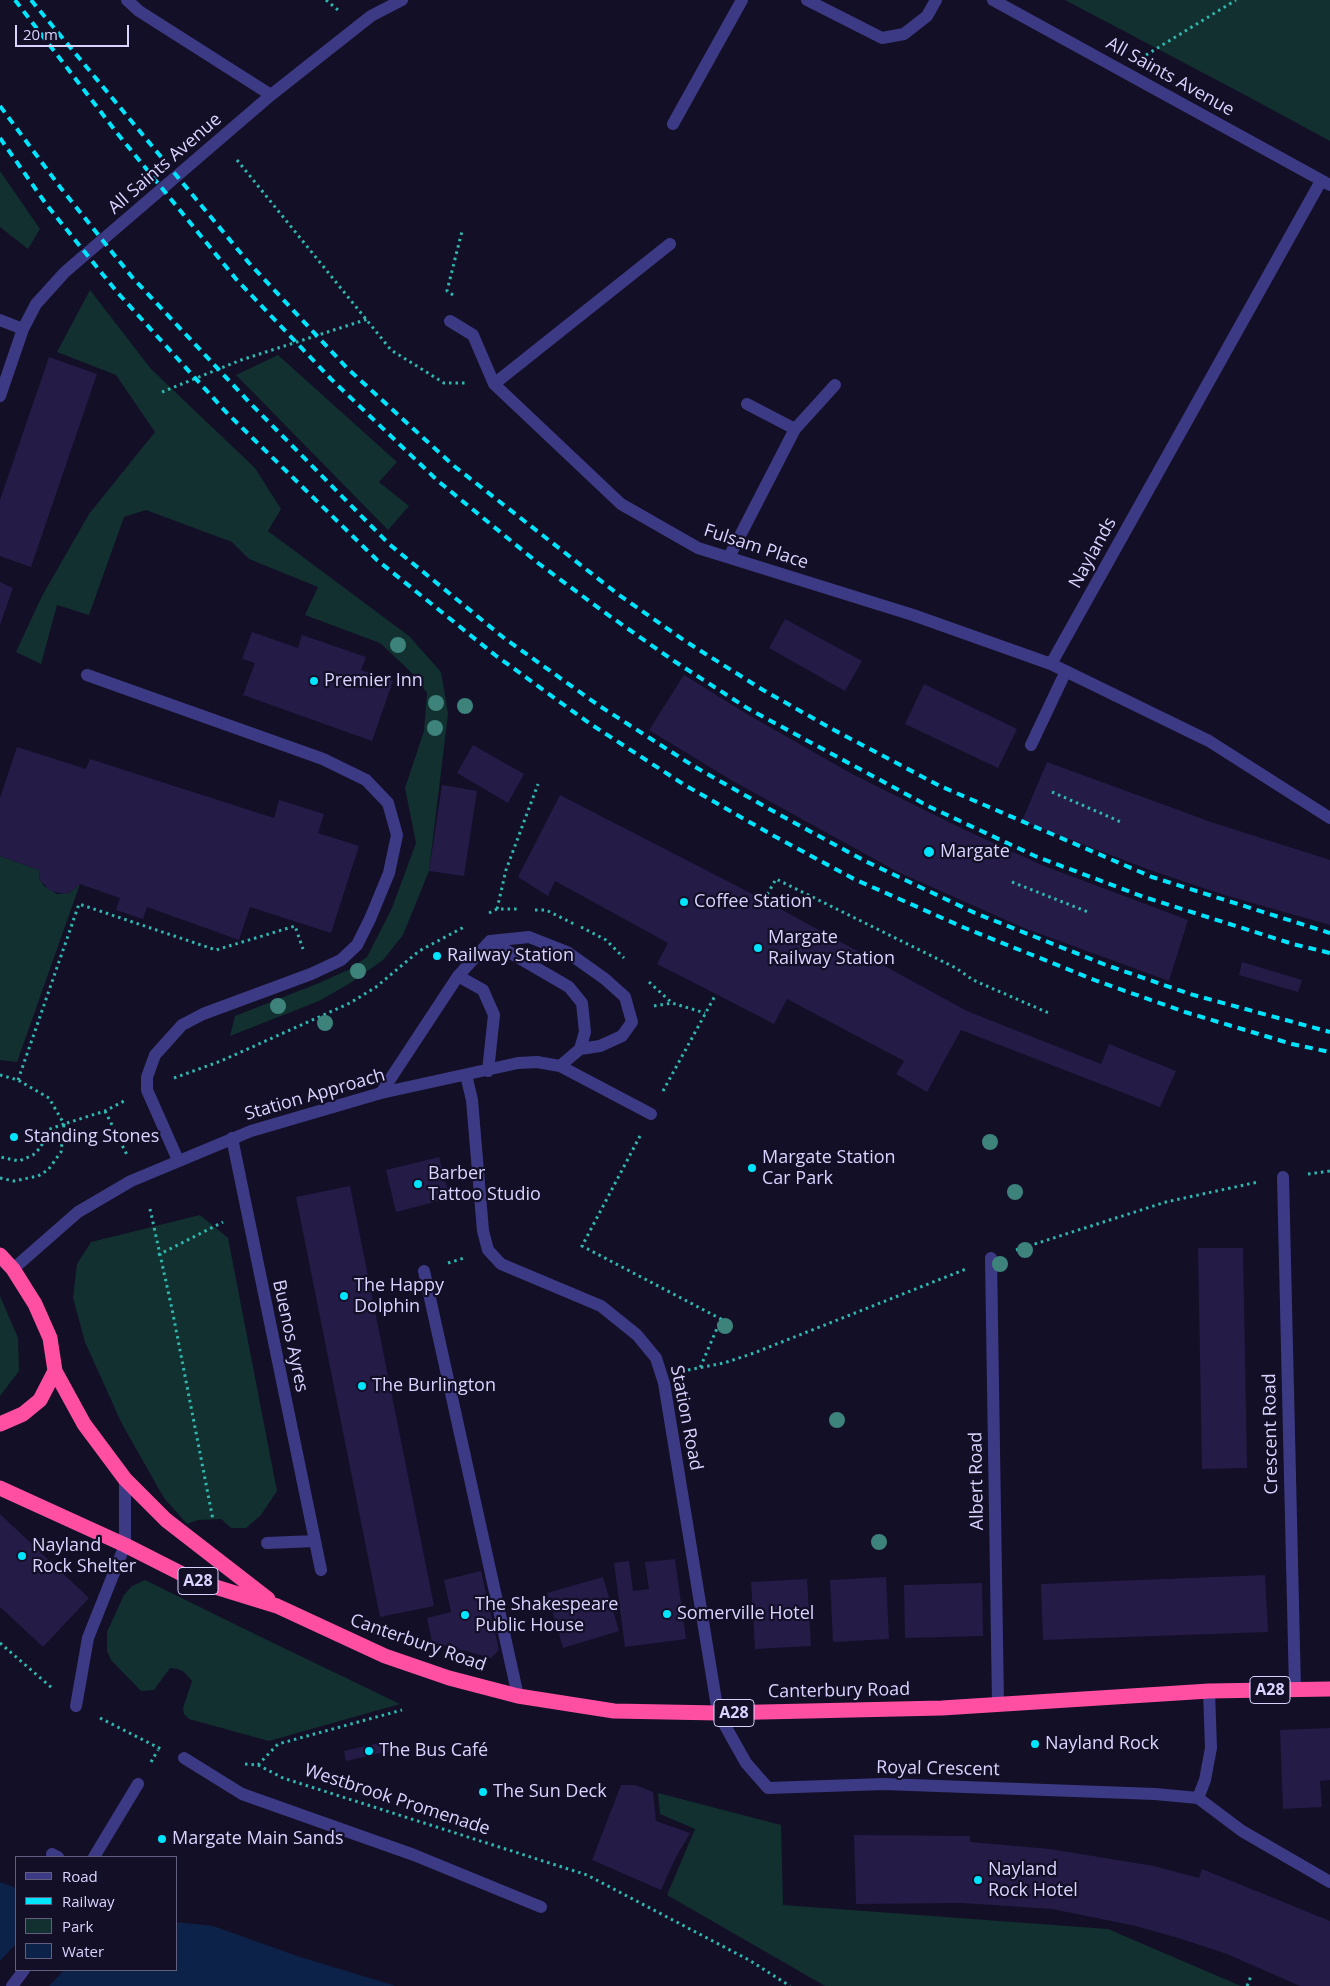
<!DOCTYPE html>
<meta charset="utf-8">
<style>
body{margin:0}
#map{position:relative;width:1330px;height:1986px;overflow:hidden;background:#130f26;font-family:"Open Sans",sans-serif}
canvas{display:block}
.legend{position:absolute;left:15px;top:1856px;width:162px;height:115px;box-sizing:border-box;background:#130f26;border:1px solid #625e7d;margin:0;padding:6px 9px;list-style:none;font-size:15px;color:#d9d4ff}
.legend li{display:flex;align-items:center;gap:10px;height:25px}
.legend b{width:25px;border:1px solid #625e7d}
.scale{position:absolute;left:15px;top:25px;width:114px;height:22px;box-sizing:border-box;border:2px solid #d9d4ff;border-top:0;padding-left:6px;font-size:15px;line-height:18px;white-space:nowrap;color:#d9d4ff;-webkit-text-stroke:4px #130f26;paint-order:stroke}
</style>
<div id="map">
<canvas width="1330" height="1986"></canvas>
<ul class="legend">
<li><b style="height:6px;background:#3d3a85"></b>Road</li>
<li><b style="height:6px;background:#00e5ff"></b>Railway</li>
<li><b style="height:14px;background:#12302f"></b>Park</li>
<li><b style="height:14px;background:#0c2248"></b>Water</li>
</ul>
<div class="scale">20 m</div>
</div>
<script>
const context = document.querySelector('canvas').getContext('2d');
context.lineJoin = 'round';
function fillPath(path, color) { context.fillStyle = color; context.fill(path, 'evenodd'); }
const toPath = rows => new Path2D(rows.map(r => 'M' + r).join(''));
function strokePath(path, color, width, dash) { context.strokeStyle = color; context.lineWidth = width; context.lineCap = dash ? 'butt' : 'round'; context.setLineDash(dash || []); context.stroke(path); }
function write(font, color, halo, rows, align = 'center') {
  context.font = font + ' "Open Sans",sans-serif'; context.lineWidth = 4.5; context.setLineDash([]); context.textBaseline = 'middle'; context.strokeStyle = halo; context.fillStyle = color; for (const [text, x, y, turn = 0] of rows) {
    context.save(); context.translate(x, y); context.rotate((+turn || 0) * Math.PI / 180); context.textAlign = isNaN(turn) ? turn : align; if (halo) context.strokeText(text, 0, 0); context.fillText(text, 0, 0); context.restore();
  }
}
const green = toPath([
 [1065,0,1330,0,1330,141,1245,95],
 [0,171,40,229,28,249,0,227],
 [90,290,151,369,255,468,281,509,268,531,409,636,441,672,448,714,429,871,403,935,383,960,352,982,319,1001,230,1036,235,1016,319,983,348,970,367,957,392,908,416,843,405,788,424,731,427,693,410,671,380,643,305,615,318,587,249,559,232,542,146,510,124,517,89,615,57,605,41,664,16,652,42,596,89,514,155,432,116,375,57,352],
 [278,355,397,462,379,482,409,506,388,530,236,375],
 [0,856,39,870,40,880,44,886,57,894,69,893,80,884,17,1062,0,1060],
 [200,1215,228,1238,277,1491,261,1515,246,1528,231,1528,221,1519,198,1520,187,1524,164,1498,122,1424,85,1342,73,1298,77,1264,91,1242],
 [0,1296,18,1338,19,1371,0,1396],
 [145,1580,267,1640,400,1704,269,1741,189,1719,184,1714,183,1708,192,1681,184,1672,178,1669,170,1668,154,1690,141,1691,111,1660,107,1651,107,1632,124,1595,132,1586],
 [658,1793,781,1825,783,1905,1108,1929,1241,1986,825,1986,667,1895,695,1829,660,1814]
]);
const water = toPath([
 [0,1882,16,1888,16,1944,0,1961],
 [176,1922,213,1926,300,1957,396,1986,49,1986,64,1970,176,1970]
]);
const building = toPath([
 [49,357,97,374,31,567,0,556,0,500],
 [0,582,13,588,0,625],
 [785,619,862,661,845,691,769,648],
 [252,632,298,648,302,635,366,657,361,670,393,681,372,741,243,695,255,663,242,659],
 [684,675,752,717,854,775,965,830,1044,866,1188,920,1169,981,1024,928,898,872,731,780,649,730],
 [924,684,1017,729,998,768,905,724],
 [473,745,524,774,508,803,457,773],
 [17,747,86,769,90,759,274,818,279,800,324,814,318,833,359,846,331,933,250,907,239,940,147,907,143,919,116,910,120,898,80,884,72,891,65,894,50,891,40,880,39,870,0,856,0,798],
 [1047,762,1211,822,1330,860,1330,925,1224,895,1150,870,1022,821],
 [442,785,477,791,464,876,429,871],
 [560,795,764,900,967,1011,1101,1064,1109,1044,1176,1071,1160,1107,961,1030,927,1092,896,1074,904,1061,787,999,774,1024,716,994,657,964,668,943,555,881,548,896,518,877],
 [1242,962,1302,980,1298,992,1239,975],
 [439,1157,450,1198,396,1212,386,1170],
 [350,1186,434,1606,380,1617,296,1197],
 [1198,1248,1243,1248,1247,1468,1202,1469],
 [0,1514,89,1598,43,1647,0,1607],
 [675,1559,686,1639,625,1647,614,1563,629,1561,633,1591,649,1589,645,1562],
 [481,1571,499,1650,491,1658,432,1642,427,1618,451,1612,444,1580],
 [1265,1575,1268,1632,1043,1640,1041,1584],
 [603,1577,619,1631,563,1648,547,1593],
 [886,1577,889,1639,833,1642,830,1580],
 [807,1579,811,1646,755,1649,751,1582],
 [982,1583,983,1636,905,1638,904,1585],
 [1330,1728,1330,1780,1320,1781,1322,1807,1283,1809,1280,1730],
 [392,1740,394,1750,346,1761,344,1751],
 [621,1785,635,1785,653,1792,656,1821,690,1833,674,1861,661,1890,592,1860],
 [854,1835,970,1836,970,1842,1050,1849,1154,1866,1199,1878,1202,1869,1330,1921,1330,1986,1300,1986,1227,1954,1178,1938,1136,1926,1052,1909,962,1903,856,1904]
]);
const path = toPath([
 [326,0,338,10],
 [1146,55,1236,0],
 [237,160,391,350,444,383,465,383],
 [453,295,447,291,462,231],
 [162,392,241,360,368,319],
 [1052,792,1121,822],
 [1012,882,1088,912],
 [764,900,776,879,956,968,973,980,1051,1014],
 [497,909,506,870,538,784],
 [535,910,546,910,576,925],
 [489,913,497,909,519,909],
 [581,927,606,940,624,958],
 [649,982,672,1003],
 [654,1006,672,1003,705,1013],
 [0,1075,18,1080,49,1098,64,1124,47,1130,41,1147,33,1155,19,1161,0,1157],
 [174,1078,221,1061,350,1003,376,987,419,951,466,926],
 [18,1080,79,904,216,950,295,926,303,949],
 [663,1091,716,994],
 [105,1111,127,1155],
 [640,1136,582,1246,721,1319,700,1368],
 [1308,1174,1330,1171],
 [0,1178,14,1181,38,1176,48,1170,61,1152,64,1124,105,1111,124,1101],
 [150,1209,172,1309,213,1520],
 [1016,1250,1166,1202,1258,1182],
 [158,1255,223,1222],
 [448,1263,464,1258],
 [688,1370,724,1363,754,1353,966,1269],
 [0,1643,52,1688],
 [100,1718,161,1749],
 [151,1762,158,1750],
 [245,1764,258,1765,283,1778,587,1875,749,1960,790,1986],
 [258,1765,278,1744,402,1710],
 [1247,1986,1251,1976]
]);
const minor = toPath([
 [127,0,139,11,271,95],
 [807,0,882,38,904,34,927,16,936,0],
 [993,0,1330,185],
 [673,124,742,0],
 [0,320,23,329],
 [450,321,473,335,494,384,621,504,698,548,913,615,1051,664,1209,741,1330,818],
 [494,384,670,244],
 [0,396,23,329,36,304,65,272,271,95,371,16,402,0],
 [747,404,795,429],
 [729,557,795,429,835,385],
 [1051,664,1321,181],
 [87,675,323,759,366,780,388,803,397,835,389,873,370,919,357,945,341,960,311,974,203,1014,182,1025,155,1055,147,1077,147,1090,178,1160],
 [1031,745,1066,671],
 [490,941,569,987,582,1003,585,1032,580,1049,560,1066],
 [458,976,483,990,494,1015,488,1071],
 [466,1075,472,1100,483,1231,488,1250,501,1264,601,1306,637,1335,656,1358,664,1383,718,1713,746,1763,768,1788,884,1784,1155,1794,1198,1798,1242,1831,1330,1882],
 [381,1093,458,976,490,941,529,937,567,952,605,979,625,997,632,1022,622,1036,600,1046,580,1049],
 [232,1138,321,1570],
 [1283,1177,1295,1690],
 [991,1258,998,1704],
 [13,1269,78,1212,131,1181,251,1131,381,1093,518,1063,537,1062,560,1066,651,1114],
 [424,1271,518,1696],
 [267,1543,315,1541],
 [76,1706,88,1638,125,1545,125,1479],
 [184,1758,242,1794,414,1855,541,1907],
 [1198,1798,1205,1780,1211,1748,1209,1691],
 [52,1854,58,1857],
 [94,1857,138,1784],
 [12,1986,24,1970]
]);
const highway = toPath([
 [0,1255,13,1269,35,1304,50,1338,55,1371,40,1400,23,1414,0,1424],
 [55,1371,84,1424,125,1479,166,1520,268,1599],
 [0,1488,125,1545,196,1581,277,1606,385,1656,449,1678,518,1696,614,1711,718,1713,942,1708,1209,1691,1330,1689]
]);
const rail = toPath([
 [15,0,117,133,236,279,331,379,438,481,538,563,604,612,674,661,747,708,930,807,1035,856,1144,897,1293,944,1330,953],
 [31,0,249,263,347,368,454,466,619,595,685,641,763,690,834,730,940,786,1152,877,1330,933],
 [0,106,60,187,132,277,250,403,389,544,504,638,598,705,695,767,780,815,865,861,975,913,1106,965,1190,994,1330,1032],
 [0,138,46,204,117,292,226,412,377,560,495,655,589,723,683,784,774,836,854,879,965,928,1097,981,1185,1012,1292,1044,1330,1052]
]);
const trees = [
 [398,645],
 [436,703],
 [465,706],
 [435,728],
 [358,971],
 [278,1006],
 [325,1023],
 [990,1142],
 [1015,1192],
 [1025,1250],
 [1000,1264],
 [725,1326],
 [837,1420],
 [879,1542]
];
const markers = [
 [314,681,5,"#00e5ff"],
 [929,852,6,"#00e5ff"],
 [684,902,5,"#00e5ff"],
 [758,948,5,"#00e5ff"],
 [437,956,5,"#00e5ff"],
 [14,1137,5,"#00e5ff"],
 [752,1168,5,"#00e5ff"],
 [418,1184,5,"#00e5ff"],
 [344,1296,5,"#00e5ff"],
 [362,1386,5,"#00e5ff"],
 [22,1556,5,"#00e5ff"],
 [667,1614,5,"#00e5ff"],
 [465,1615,5,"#00e5ff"],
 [1035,1744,5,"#00e5ff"],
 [369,1751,5,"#00e5ff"],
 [483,1792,5,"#00e5ff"],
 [162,1839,5,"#00e5ff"],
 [978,1880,5,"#00e5ff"]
];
const shields = [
 [198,1581,40],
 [1270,1690,40],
 [734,1713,40]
];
const shieldNames = [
 ["A28",198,1581],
 ["A28",1270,1690],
 ["A28",734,1713]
];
const streetNames = [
 ["All Saints Avenue",1170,77,29],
 ["All Saints Avenue",165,164,-41],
 ["Fulsam Place",756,547,18],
 ["Naylands",1093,553,-61],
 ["Station Approach",315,1095,-16],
 ["Buenos Ayres",290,1336,78],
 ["Station Road",686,1418,79],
 ["Crescent Road",1271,1434,-91],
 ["Albert Road",977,1481,-91],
 ["Canterbury Road",418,1643,19],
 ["Canterbury Road",839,1691,-1],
 ["Royal Crescent",938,1769,1],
 ["Westbrook Promenade",397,1800,18]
];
const poiNames = [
 ["Premier Inn",324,681],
 ["Margate",940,852],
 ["Coffee Station",694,902],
 ["Margate",768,938],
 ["Railway Station",768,959],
 ["Railway Station",447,956],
 ["Standing Stones",24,1137],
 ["Margate Station",762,1158],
 ["Car Park",762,1179],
 ["Barber",428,1174],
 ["Tattoo Studio",428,1195],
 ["The Happy",354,1286],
 ["Dolphin",354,1307],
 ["The Burlington",372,1386],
 ["Nayland",32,1546],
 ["Rock Shelter",32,1567],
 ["The Shakespeare",475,1605],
 ["Public House",475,1626],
 ["Somerville Hotel",677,1614],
 ["Nayland Rock",1045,1744],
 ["The Bus Café",379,1751],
 ["The Sun Deck",493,1792],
 ["Margate Main Sands",172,1839],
 ["Nayland",988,1870],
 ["Rock Hotel",988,1891]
];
fillPath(green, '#12302f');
fillPath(water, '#0c2248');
fillPath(building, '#241b47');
strokePath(path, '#2fb8b0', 3, [2.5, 4]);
strokePath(minor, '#3d3a85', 12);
strokePath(highway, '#ff4fa3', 15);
strokePath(rail, '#00e5ff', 4, [8, 6]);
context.fillStyle = '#3d827b';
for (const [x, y] of trees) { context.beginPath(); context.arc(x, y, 8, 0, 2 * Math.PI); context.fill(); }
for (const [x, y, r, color] of markers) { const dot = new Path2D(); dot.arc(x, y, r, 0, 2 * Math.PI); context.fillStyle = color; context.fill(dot); strokePath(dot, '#130f26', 2); }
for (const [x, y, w] of shields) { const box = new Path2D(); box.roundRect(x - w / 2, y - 13.5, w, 27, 4); context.fillStyle = '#130f26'; context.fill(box); strokePath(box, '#d9d4ff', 1); }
write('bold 16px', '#d9d4ff', null, shieldNames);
write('18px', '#d9d4ff', '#130f26', streetNames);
write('18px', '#d9d4ff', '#130f26', poiNames, 'left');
</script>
